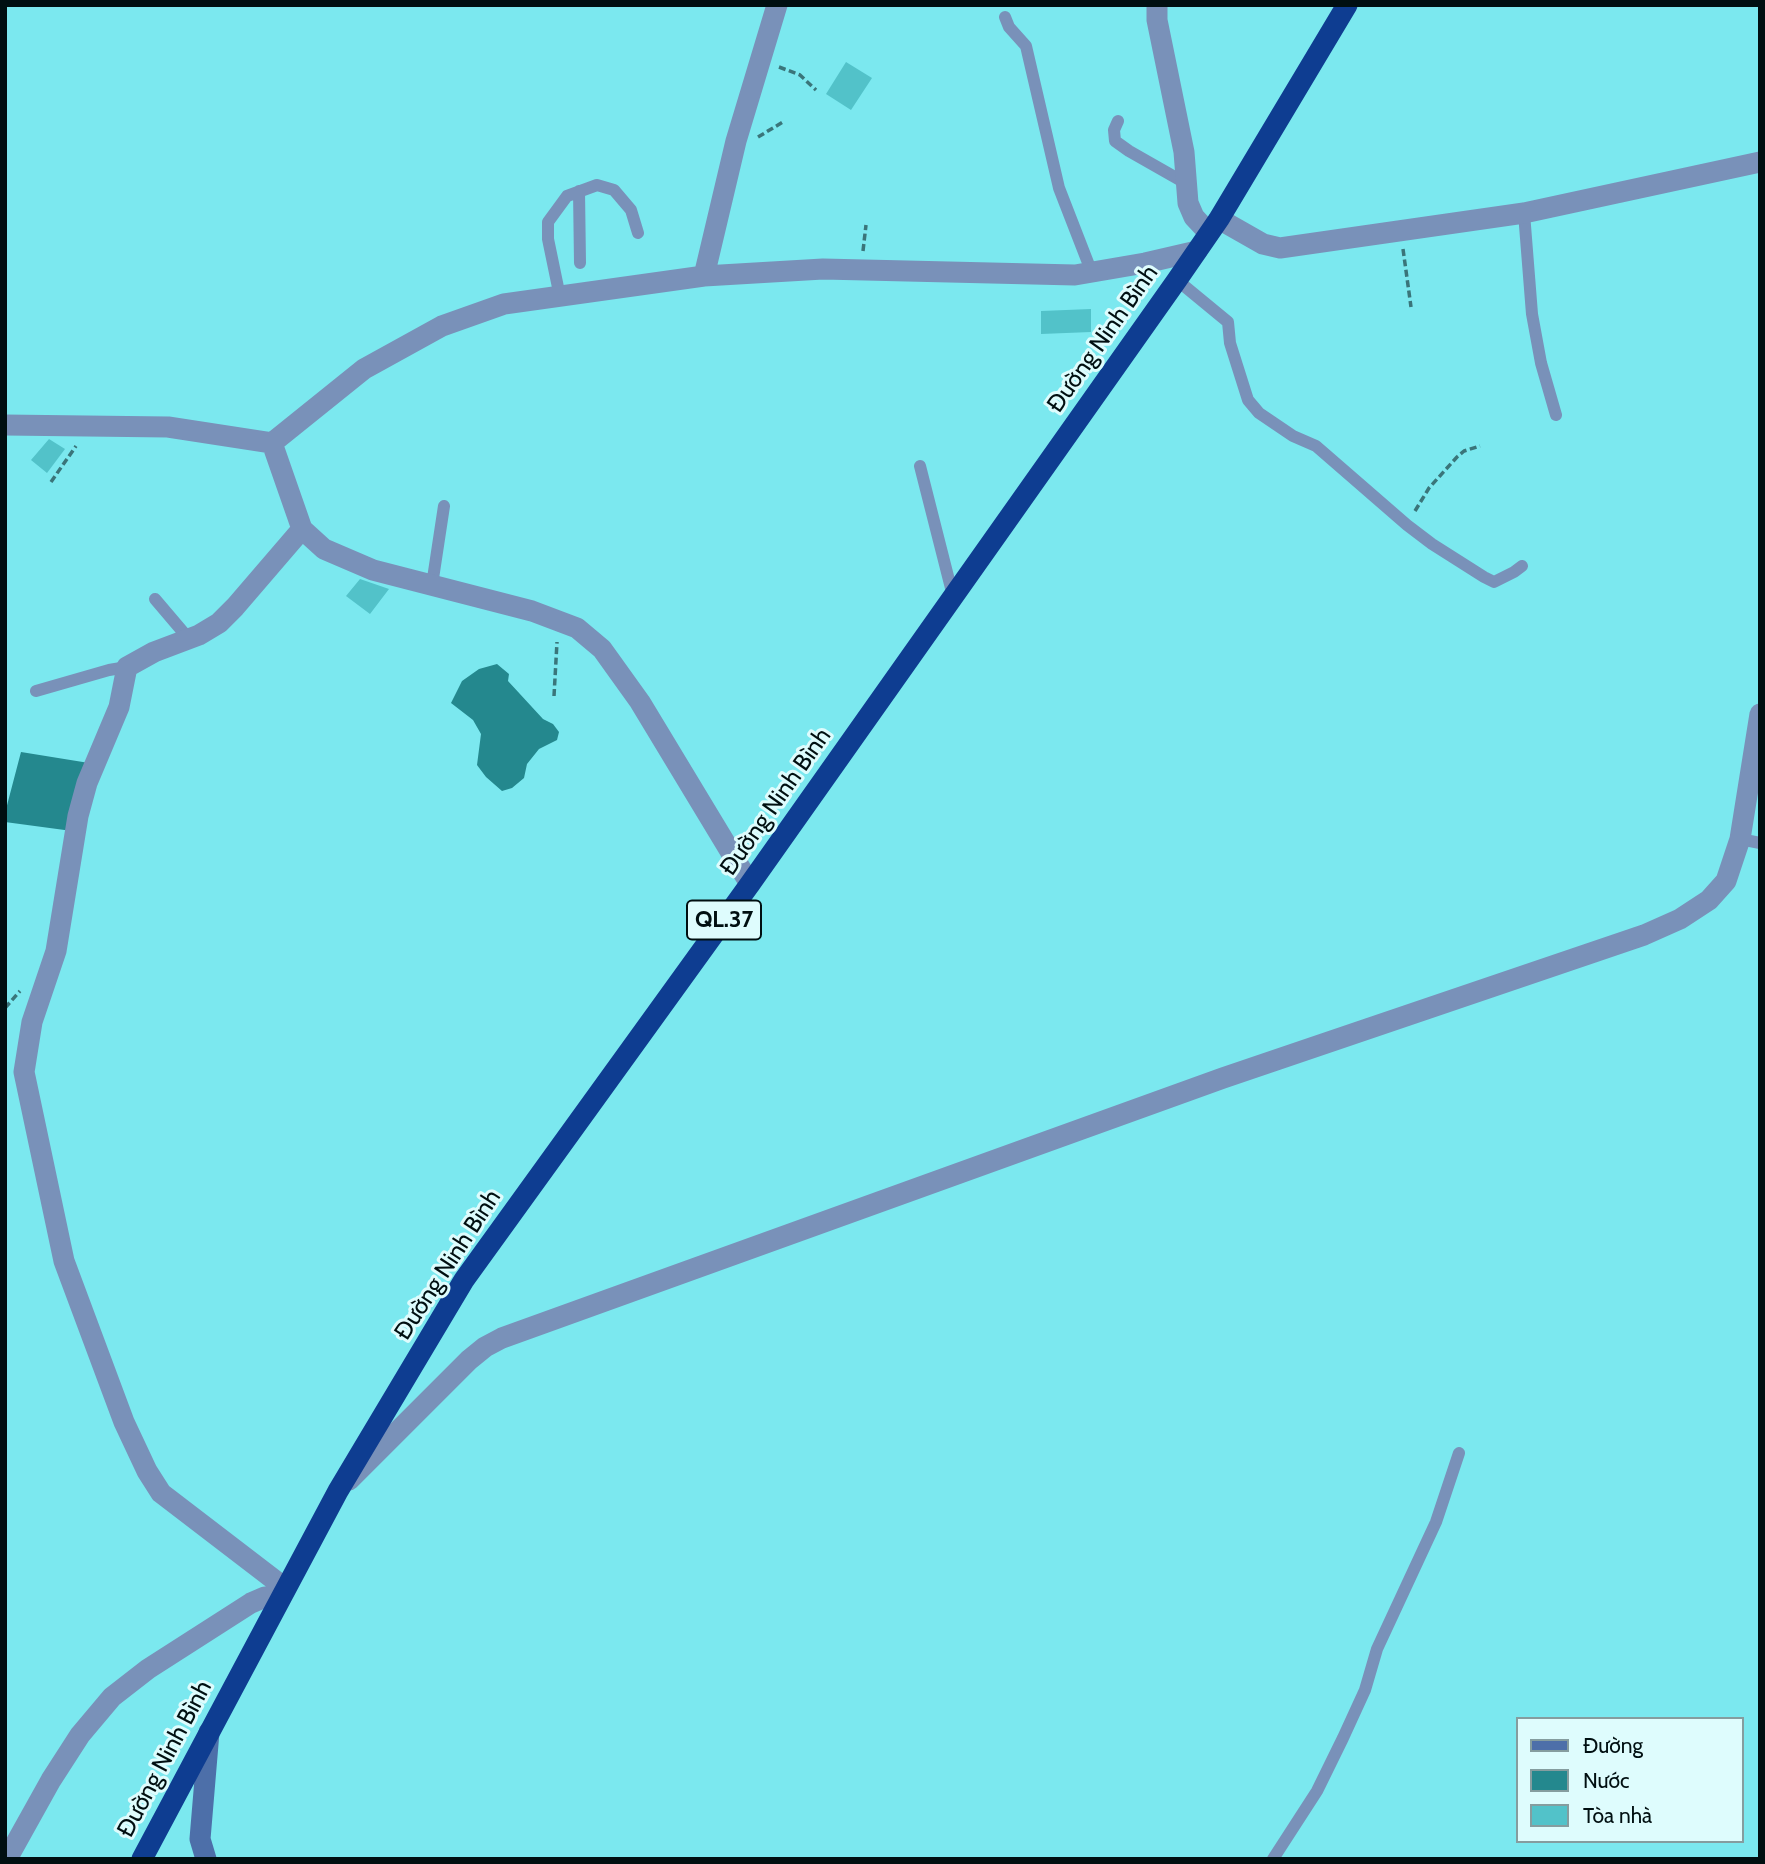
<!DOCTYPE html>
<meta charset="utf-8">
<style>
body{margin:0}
#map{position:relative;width:1765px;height:1864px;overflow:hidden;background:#7be8ef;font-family:Cabin,sans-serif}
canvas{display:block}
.frame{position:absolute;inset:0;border:7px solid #000f11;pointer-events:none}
.legend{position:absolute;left:1516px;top:1717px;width:228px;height:126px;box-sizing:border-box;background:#defcfd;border:2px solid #859d9f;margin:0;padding:9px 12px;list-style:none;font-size:21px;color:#000f11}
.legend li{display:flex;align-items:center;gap:14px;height:35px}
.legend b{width:35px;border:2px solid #859d9f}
</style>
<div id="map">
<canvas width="1765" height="1864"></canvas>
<div class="frame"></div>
<ul class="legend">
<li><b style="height:9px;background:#4d6fa9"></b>Đường</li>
<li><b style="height:19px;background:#24888e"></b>Nước</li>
<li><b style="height:19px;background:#52c2c9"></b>Tòa nhà</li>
</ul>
</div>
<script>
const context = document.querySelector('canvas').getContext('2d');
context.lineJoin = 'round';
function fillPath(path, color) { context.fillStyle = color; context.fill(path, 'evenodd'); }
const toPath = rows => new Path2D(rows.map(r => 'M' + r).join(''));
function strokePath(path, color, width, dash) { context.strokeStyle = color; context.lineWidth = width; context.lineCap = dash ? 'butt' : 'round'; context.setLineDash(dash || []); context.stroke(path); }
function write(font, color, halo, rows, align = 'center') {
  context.font = font + ' Cabin,sans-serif'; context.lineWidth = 6; context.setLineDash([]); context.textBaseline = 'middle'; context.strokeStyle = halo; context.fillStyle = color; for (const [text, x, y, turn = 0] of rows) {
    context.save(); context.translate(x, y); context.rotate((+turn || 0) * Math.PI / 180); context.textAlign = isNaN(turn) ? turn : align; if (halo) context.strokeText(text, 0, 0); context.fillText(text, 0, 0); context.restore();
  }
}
const water = toPath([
 [497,664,509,674,508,681,543,719,553,724,559,732,557,740,539,749,527,764,524,778,512,788,502,791,486,777,477,765,481,734,473,720,451,703,462,681,479,669],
 [21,752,89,763,72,831,5,822,5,813]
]);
const building = toPath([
 [846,62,872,78,851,110,826,94],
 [1091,309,1091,332,1041,334,1041,311],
 [49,439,65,449,47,473,31,460],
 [360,579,389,589,370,614,346,596]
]);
const path = toPath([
 [779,67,800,75,816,90],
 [758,137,783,122],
 [1403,249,1411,307],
 [863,251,866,225],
 [51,482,76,446],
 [1415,511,1429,488,1457,457,1464,451,1480,446],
 [554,696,557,642],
 [5,1008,20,991]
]);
const lane = toPath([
 [1005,17,1009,27,1026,46,1059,188,1092,273],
 [1118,121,1114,130,1115,141,1129,151,1187,184],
 [579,191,580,263],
 [1524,213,1532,314,1541,363,1556,415],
 [1177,280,1228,322,1230,343,1248,400,1259,413,1293,436,1316,446,1407,525,1432,544,1484,577,1494,582,1514,572,1522,566],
 [560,297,548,239,548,222,567,196,597,185,614,190,631,210,638,233],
 [920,466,953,596],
 [432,585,444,506],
 [155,599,189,639],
 [36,691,109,670,127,667],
 [1740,839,1760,843],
 [1273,1859,1317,1791,1343,1738,1365,1690,1377,1649,1436,1522,1459,1453]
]);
const street = toPath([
 [1157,5,1157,20,1184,152,1188,203,1194,217,1209,233],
 [1219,219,1263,244,1280,248,1524,213,1760,162],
 [704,276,736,141,777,5],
 [5,425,168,427,272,443,364,369,442,326,504,304,704,276,823,269,1075,275,1145,263,1197,251],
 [272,443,302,529,324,549,373,570,532,611,577,628,602,649,640,702,750,884],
 [349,1480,469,1360,485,1347,502,1338,1223,1078,1644,935,1680,919,1709,900,1726,881,1740,839,1760,714],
 [285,1588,161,1493,147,1471,124,1422,64,1261,24,1072,32,1022,56,951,78,816,87,783,119,707,127,667,154,652,199,635,219,623,235,607,302,529],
 [7,1859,51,1780,80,1735,112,1697,148,1669,251,1603,265,1597,279,1599]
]);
const secondary = toPath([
 [206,1859,200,1839,209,1732]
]);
const highway = toPath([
 [142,1859,338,1491,464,1280,750,884,1177,280,1219,219,1347,5]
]);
const shields = [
 [724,920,74]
];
const shieldNames = [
 ["QL.37",724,920]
];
const streetNames = [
 ["Đường Ninh Bình",1103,339,-55],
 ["Đường Ninh Bình",776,802,-55],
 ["Đường Ninh Bình",448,1265,-57],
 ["Đường Ninh Bình",165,1759,-62]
];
fillPath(water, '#24888e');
fillPath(building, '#52c2c9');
strokePath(path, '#3a757a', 3.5, [7, 3.5]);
strokePath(lane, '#7991b9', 12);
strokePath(street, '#7991b9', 21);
strokePath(secondary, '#4d6fa9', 21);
strokePath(highway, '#0e3d91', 21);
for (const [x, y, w] of shields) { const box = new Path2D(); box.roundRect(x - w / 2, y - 19.5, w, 39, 5); context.fillStyle = '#defcfd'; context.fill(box); strokePath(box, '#000f11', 2); }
write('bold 23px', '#000f11', null, shieldNames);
write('24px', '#000f11', '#defcfd', streetNames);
</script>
